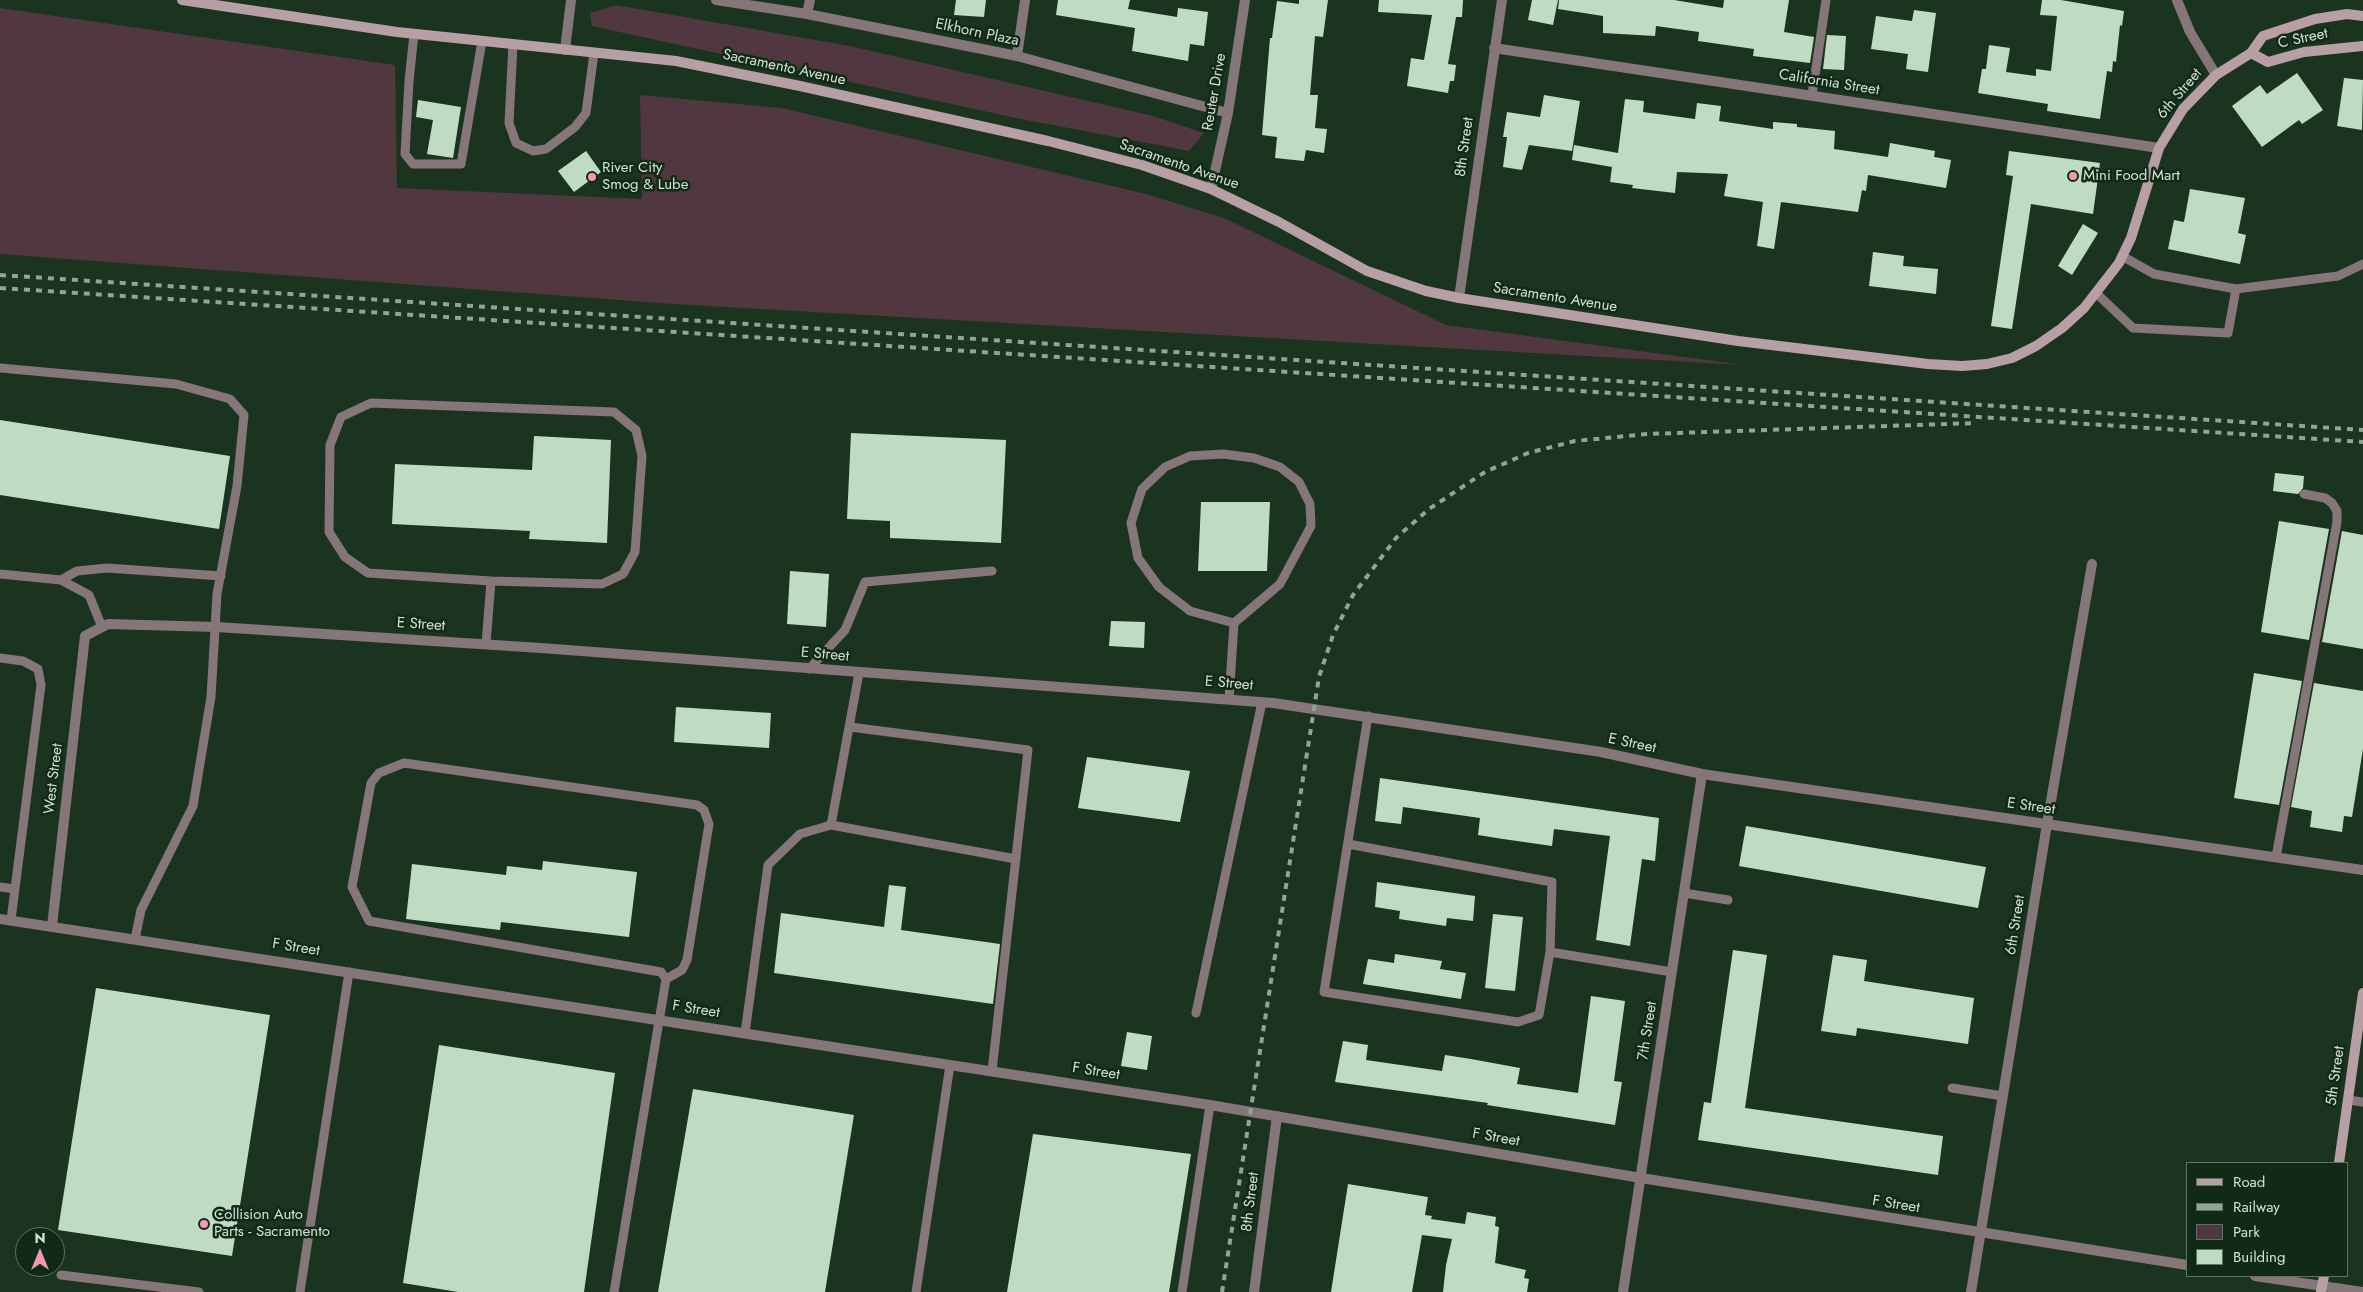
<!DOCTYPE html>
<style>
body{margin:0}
#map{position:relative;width:2363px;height:1292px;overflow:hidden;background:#1b3420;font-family:Jost,sans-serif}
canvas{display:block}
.legend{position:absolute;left:2186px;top:1162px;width:162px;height:115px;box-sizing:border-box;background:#112a17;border:1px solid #5e7363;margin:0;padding:6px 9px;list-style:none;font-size:15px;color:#d2e1d4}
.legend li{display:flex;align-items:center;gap:10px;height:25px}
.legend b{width:25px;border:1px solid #5e7363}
.north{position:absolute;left:15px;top:1227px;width:50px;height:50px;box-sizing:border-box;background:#112a17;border:1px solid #5e7363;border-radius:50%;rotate:0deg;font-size:14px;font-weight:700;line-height:20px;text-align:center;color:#d2e1d4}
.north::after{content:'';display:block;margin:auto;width:18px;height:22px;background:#f09ab5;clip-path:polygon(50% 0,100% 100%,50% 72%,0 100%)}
</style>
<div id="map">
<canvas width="2363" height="1292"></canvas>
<ul class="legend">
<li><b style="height:6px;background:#b89fa6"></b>Road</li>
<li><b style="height:6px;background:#92a495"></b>Railway</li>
<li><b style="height:14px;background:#51373f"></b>Park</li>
<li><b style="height:14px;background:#bfdcc3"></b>Building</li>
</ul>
<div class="north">N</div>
</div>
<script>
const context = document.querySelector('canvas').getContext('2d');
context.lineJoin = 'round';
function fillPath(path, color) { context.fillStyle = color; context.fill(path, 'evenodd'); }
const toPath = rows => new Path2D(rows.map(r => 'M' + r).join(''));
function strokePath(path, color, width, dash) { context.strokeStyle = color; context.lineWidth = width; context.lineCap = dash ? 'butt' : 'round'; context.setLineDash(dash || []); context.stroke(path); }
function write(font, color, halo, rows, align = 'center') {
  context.font = font + ' Jost,sans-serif'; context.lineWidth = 5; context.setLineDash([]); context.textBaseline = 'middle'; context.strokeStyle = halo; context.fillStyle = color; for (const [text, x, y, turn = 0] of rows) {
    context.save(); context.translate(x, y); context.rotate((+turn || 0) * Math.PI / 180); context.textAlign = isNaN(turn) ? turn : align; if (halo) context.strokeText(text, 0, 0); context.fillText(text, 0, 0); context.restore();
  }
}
const green = toPath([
 [616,5,850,46,1153,116,1204,133,1189,151,1016,118,592,26,590,13],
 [0,8,395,65,397,188,642,199,640,95,782,108,1146,194,1224,218,1446,325,1744,365,673,304,0,254]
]);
const building = toPath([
 [956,0,986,0,984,17,954,15],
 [1058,0,1130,0,1128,9,1177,17,1178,8,1208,12,1204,46,1190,44,1188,61,1132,51,1135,28,1056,15],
 [1299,0,1328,0,1323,37,1315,36,1310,95,1318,95,1315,128,1327,129,1324,153,1306,150,1304,161,1275,158,1277,137,1262,135,1270,38,1272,38,1277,1,1299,4],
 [1379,0,1463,0,1462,17,1456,17,1448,64,1456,65,1454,81,1450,81,1448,93,1407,86,1411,58,1424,60,1432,15,1378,12],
 [1532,0,1558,0,1553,25,1528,20],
 [1559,0,1674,0,1723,8,1724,0,1789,0,1784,32,1814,37,1810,63,1753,56,1754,49,1698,41,1699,32,1656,26,1655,36,1603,33,1603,16,1558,9],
 [2042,0,2061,0,2124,11,2122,26,2120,25,2116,62,2113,61,2112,72,2107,71,2100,119,2047,111,2048,104,1978,93,1982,69,1986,69,1989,45,2010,48,2006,72,2036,76,2036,69,2051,71,2057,16,2040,15],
 [1914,10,1936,13,1928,72,1906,69,1908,54,1871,49,1876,16,1912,21],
 [1827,35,1846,36,1844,70,1823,69],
 [2297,73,2323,110,2302,124,2299,120,2262,147,2232,106,2260,85,2267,94],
 [2344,78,2363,80,2362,130,2337,126],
 [1544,95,1580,101,1572,151,1529,145,1522,170,1503,167,1507,137,1503,137,1507,112,1540,117],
 [1625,99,1644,101,1643,112,1695,119,1697,103,1721,106,1719,121,1773,129,1773,122,1797,124,1797,127,1835,131,1834,149,1888,157,1890,143,1935,151,1934,157,1951,160,1946,188,1868,175,1866,191,1862,190,1858,212,1781,202,1774,249,1757,246,1763,202,1724,196,1728,174,1677,172,1675,193,1632,188,1633,185,1610,182,1612,167,1572,160,1574,145,1618,153],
 [418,100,461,107,453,158,427,154,433,120,416,117],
 [586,151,601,172,574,192,558,171],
 [2009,151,2100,163,2093,214,2031,204,2012,329,1991,326,2013,176,2006,175],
 [2190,189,2245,198,2238,233,2246,235,2240,264,2168,249,2174,220,2184,222],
 [2083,224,2098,233,2072,275,2058,266],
 [1873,252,1904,256,1903,266,1938,269,1936,294,1869,286],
 [0,420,230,456,219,529,0,495],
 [851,433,1006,440,1001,543,890,538,890,521,847,519],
 [534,436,611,440,607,543,529,539,530,531,392,524,395,464,532,470],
 [2275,473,2304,476,2303,488,2298,494,2273,491],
 [1201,502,1270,502,1267,571,1198,571],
 [2279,521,2329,529,2309,640,2261,632],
 [2342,531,2363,535,2363,649,2322,642],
 [790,571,829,574,826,627,787,624],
 [1111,621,1145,622,1144,648,1109,646],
 [2254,673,2302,681,2279,805,2234,798],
 [2314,683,2363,691,2363,749,2352,817,2344,816,2342,832,2310,827,2312,811,2291,807],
 [676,707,771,713,769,748,674,742],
 [1087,757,1190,771,1180,822,1078,808],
 [1380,778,1659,818,1655,861,1642,859,1630,946,1596,940,1610,836,1554,829,1552,846,1503,839,1478,835,1480,818,1403,807,1401,824,1375,821],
 [1746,826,1986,867,1978,908,1739,866],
 [543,861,637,872,629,937,501,922,500,930,406,919,412,864,506,875,507,866,542,870],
 [1377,882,1475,896,1473,921,1447,918,1446,926,1399,919,1400,911,1375,907],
 [889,885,906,887,901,930,1000,944,993,1004,774,973,781,913,884,927],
 [1493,914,1523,917,1515,991,1485,988],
 [1733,950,1767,955,1745,1108,1943,1136,1938,1175,1698,1140,1704,1102,1711,1103],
 [1395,954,1442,961,1440,969,1466,973,1461,999,1363,984,1368,959,1394,963],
 [1833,955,1867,960,1864,981,1974,998,1968,1044,1857,1028,1856,1036,1821,1031],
 [96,988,270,1015,232,1256,58,1230],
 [1591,996,1625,1001,1614,1081,1622,1082,1615,1125,1487,1105,1488,1103,1335,1082,1343,1041,1368,1045,1366,1060,1442,1071,1445,1055,1471,1059,1520,1068,1517,1084,1578,1093],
 [1127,1032,1152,1036,1147,1070,1121,1066],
 [439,1045,615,1073,584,1292,458,1292,403,1283],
 [693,1089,854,1115,825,1292,658,1292],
 [1033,1134,1191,1154,1169,1292,1007,1292],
 [1348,1184,1428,1197,1425,1215,1432,1216,1431,1219,1465,1224,1467,1212,1496,1217,1495,1226,1499,1227,1495,1263,1526,1270,1524,1278,1529,1279,1527,1292,1443,1292,1446,1265,1452,1239,1422,1235,1412,1292,1331,1292]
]);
const lane = toPath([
 [414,34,409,81,405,154,413,164,461,164,482,41],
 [513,44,509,123,516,143,533,151,546,149,575,127,586,113,594,53],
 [1812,95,1826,0],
 [2236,289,2338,276,2363,264],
 [2096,293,2133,328,2228,333,2236,289,2154,274,2122,256],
 [0,368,176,384,230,399,244,415,237,486,217,594,211,697,193,806,141,910,135,939],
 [0,574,61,580,89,595,102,627],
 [61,580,77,571,107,568,221,576],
 [486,644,491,581,602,584,623,574,635,552,642,456,636,430,614,412,371,403,341,417,330,445,329,532,345,557,368,573,491,581],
 [0,658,23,661,38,669,41,685,11,920],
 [809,669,845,630,865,582,992,571],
 [1229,699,1234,623,1280,584,1311,526,1310,504,1299,482,1280,467,1254,458,1223,454,1190,456,1165,467,1142,489,1131,523,1138,558,1159,587,1190,611,1234,623],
 [1368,716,1324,992,1518,1022,1539,1015,1550,952,1672,972],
 [850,727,1028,750,992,1071],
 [831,825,1016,859],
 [1348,844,1552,882,1550,952],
 [2276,857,2337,522,2337,511,2332,503,2325,498,2304,494],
 [0,887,15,889],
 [1684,893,1728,900],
 [1196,1013,1262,702],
 [745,1033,768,865,800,834,831,825,859,673],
 [1952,1088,2003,1096],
 [2348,1100,2363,1102],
 [61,1275,199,1292],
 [300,1292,349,972],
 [614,1292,666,979,661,972,369,921,352,887,371,783,379,773,404,763,697,805,704,810,709,824,687,960,682,970,666,979],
 [916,1292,950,1065],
 [1182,1292,1210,1105]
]);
const street = toPath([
 [716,0,807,14,1017,56,1228,113],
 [2177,0,2190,32,2216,75],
 [807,14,810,0],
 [1494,48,2159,148],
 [565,50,571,0],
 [1017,56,1025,0],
 [1211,189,1228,113,1245,0],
 [1459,298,1502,0],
 [0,919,1210,1105,1641,1178,2187,1265],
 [52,926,85,636,108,624,217,627,541,648,1273,703,1601,752,1702,774,2363,870],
 [2255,1276,2363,1292],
 [1254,1292,1277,1116],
 [1623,1292,1702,774],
 [1971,1292,2047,824,2092,564]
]);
const secondary = toPath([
 [182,0,397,32,676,61,800,86,1048,141,1142,165,1211,189,1279,222,1367,271,1426,291,1459,298,1738,341,1928,364,1962,366,1987,364,2012,358,2036,346,2062,328,2084,308,2119,263,2131,238,2159,148,2183,109,2216,75,2251,53,2263,36,2315,19,2347,14,2363,16],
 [2251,53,2268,62,2304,52,2363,46],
 [2339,1163,2363,993],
 [2321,1292,2324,1276]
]);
const rail = toPath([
 [0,275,2363,430],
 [0,288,2363,442],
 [1222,1292,1319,677,1333,635,1353,595,1396,538,1429,509,1485,472,1528,453,1575,441,1647,434,1977,423]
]);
const markers = [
 [2073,176,5,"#f09ab5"],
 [592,177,5,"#f09ab5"],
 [204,1224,5,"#f09ab5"]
];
const streetNames = [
 ["Elkhorn Plaza",977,33,12],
 ["C Street",2303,39,-12],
 ["Sacramento Avenue",784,68,12],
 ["California Street",1829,83,9],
 ["Reuter Drive",1215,92,-80],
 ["6th Street",2180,94,-50],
 ["8th Street",1465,147,-82],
 ["Sacramento Avenue",1179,165,19],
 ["Sacramento Avenue",1555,298,9],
 ["E Street",421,625,4],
 ["E Street",825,655,5],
 ["E Street",1229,684,5],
 ["E Street",1632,744,12],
 ["West Street",54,779,-83],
 ["E Street",2031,807,8],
 ["6th Street",2016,925,-81],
 ["F Street",296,948,9],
 ["F Street",696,1010,9],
 ["7th Street",1648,1031,-81],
 ["F Street",1096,1072,9],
 ["5th Street",2336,1076,-82],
 ["F Street",1496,1138,10],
 ["8th Street",1251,1202,-83],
 ["F Street",1896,1205,9]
];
const poiNames = [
 ["River City",602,168],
 ["Smog & Lube",602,185],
 ["Mini Food Mart",2083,176],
 ["Collision Auto",214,1215],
 ["Parts - Sacramento",214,1232]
];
fillPath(green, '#51373f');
fillPath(building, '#bfdcc3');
strokePath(lane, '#86767a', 9);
strokePath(street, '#86767a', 10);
strokePath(secondary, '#b89fa6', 10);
strokePath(rail, '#92a495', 4, [6, 6]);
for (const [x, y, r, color] of markers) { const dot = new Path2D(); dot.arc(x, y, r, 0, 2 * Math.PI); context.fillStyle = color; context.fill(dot); strokePath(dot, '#112a17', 2); }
write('15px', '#d2e1d4', '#112a17', streetNames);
write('15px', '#d2e1d4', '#112a17', poiNames, 'left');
</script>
